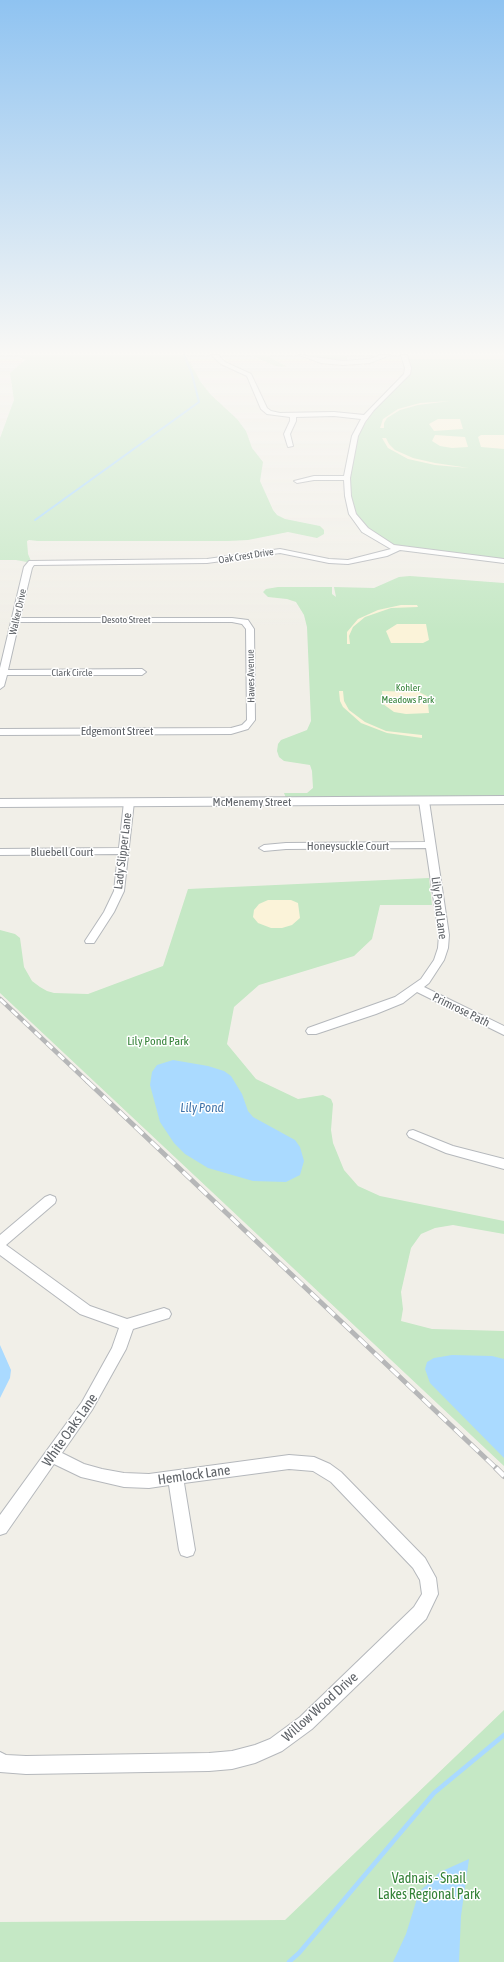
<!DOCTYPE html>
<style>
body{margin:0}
canvas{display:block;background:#f1efe8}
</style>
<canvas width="504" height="1962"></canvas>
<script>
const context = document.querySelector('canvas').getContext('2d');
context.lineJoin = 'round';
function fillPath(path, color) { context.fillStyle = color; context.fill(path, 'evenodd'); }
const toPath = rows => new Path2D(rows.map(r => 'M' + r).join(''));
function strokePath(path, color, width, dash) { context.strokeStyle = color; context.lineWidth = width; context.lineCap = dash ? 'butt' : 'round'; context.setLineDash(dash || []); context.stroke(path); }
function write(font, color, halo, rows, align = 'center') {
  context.font = font + ' "Asap Condensed",sans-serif'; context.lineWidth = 3; context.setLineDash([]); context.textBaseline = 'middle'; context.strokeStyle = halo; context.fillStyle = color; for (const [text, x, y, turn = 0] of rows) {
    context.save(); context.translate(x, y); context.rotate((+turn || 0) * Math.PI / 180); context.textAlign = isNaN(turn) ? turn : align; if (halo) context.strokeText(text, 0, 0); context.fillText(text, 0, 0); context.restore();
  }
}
const commercial = toPath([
 [407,355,504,355,504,359,409,359]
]);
const green = toPath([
 [16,355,186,355,200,381,210,394,237,419,246,431,252,448,263,462,260,481,273,510,277,515,285,519,320,526,324,530,324,534,317,538,288,532,248,540,228,541,38,541,29,540,27,541,28,554,31,561,27,562,16,560,0,560,0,438,14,400,10,373,25,360],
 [250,355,266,355,286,366,281,367,273,365],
 [305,355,345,355,349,362,310,357],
 [409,359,504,359,504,560,393,545,371,531,358,517,352,499,350,478,358,437,364,425,375,409,409,375,411,369],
 [410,576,504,583,504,797,286,798,284,793,307,793,313,788,312,771,310,765,284,761,279,757,277,751,278,744,281,740,307,730,311,721,307,627,304,615,296,602,287,599,268,597,263,592,266,589,278,587,332,587,332,594,336,597,334,587,374,588,399,577],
 [429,878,432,905,380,905,372,939,354,956,259,985,234,1007,227,1044,256,1079,298,1099,323,1095,331,1099,333,1104,331,1130,333,1143,344,1170,358,1186,380,1196,504,1221,504,1234,453,1225,435,1228,421,1234,411,1248,401,1292,403,1309,401,1321,432,1329,504,1331,504,1466,0,993,0,930,15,934,20,938,24,967,32,981,40,987,47,991,54,993,88,994,163,966,188,889],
 [504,1710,504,1962,0,1962,0,1922,285,1920]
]);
const sand = toPath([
 [450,401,418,405,400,410,387,418,384,423,384,428,380,428,383,419,398,409,420,403],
 [438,419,460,419,463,429,434,431,429,424],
 [435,435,465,437,468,447,452,448,440,446,432,441],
 [481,435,504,435,504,449,481,447,478,437],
 [382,438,386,438,389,444,395,450,413,458,435,463,469,468,435,465,408,459,388,448],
 [401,605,417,605,418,607,391,608,365,617,353,627,349,636,350,644,347,644,347,632,358,619,378,610],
 [397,624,426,624,429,640,423,643,391,643,386,631],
 [339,691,343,691,344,701,349,710,365,722,386,731,422,735,422,738,387,733,361,723,343,707,340,701],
 [382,691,419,692,427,696,429,713,406,714,394,712,383,704],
 [268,900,291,900,298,903,300,918,292,925,282,928,271,928,258,923,253,917,254,910,259,904]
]);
const water = toPath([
 [173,1060,208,1066,224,1071,231,1076,242,1094,248,1111,253,1117,295,1140,300,1147,304,1161,300,1175,286,1182,253,1181,208,1168,185,1154,174,1143,160,1122,150,1085,152,1072,157,1065],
 [0,1345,11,1370,10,1378,0,1398],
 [452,1355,492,1356,504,1359,504,1458,430,1383,425,1369,427,1362,434,1358],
 [469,1859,461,1916,459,1962,393,1962,406,1934,419,1892,440,1872]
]);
const streamFar1 = toPath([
 [35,520,199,402,192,374,184,355]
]);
const stream = toPath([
 [289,1962,299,1953,434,1793,504,1735]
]);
const minor = toPath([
 [211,355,218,355,225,362,251,374,267,408,271,411,280,413,334,412,364,415,404,374,405,368,401,355,407,355,411,368,410,374,374,410,365,422,358,436,350,478,351,496,356,514,368,528,394,545,504,559,504,563,400,550,387,556,348,564,329,563,280,553,207,563,34,565,32,568,20,618,232,618,248,620,254,629,255,720,248,729,231,734,0,735,0,729,231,728,242,725,247,720,246,629,242,624,232,622,19,622,8,670,142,669,146,672,142,675,7,675,4,686,0,689,0,668,24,567,29,561,207,559,280,549,329,559,348,560,391,549,362,532,349,514,345,496,344,480,314,480,297,483,294,481,314,476,344,476,352,436,361,419,334,416,296,417,296,421,290,434,293,446,288,447,284,434,290,421,290,417,267,414,261,409,247,376,221,364,211,355],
 [299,355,343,361,369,359,381,355,390,355,370,363,343,365,321,363,299,355],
 [424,798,429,801,449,935,448,948,444,960,429,983,424,987,504,1026,504,1035,417,992,403,1003,376,1014,316,1034,308,1034,306,1031,308,1028,395,997,421,979,434,960,438,948,439,935,426,848,286,849,264,851,259,848,264,845,286,843,425,842,419,801,424,798],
 [129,799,134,802,124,891,114,912,94,943,86,943,85,941,104,912,114,891,118,854,0,855,0,849,119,848,124,802,129,799],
 [413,1130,453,1146,504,1159,504,1169,446,1153,409,1137,407,1134,409,1131,413,1130],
 [50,1195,55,1197,56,1200,55,1203,6,1245,90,1306,127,1319,164,1308,169,1310,171,1314,169,1318,133,1329,126,1349,92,1410,62,1453,84,1464,102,1469,124,1473,149,1474,289,1455,314,1457,330,1464,341,1472,425,1558,436,1578,438,1594,426,1619,312,1729,282,1751,255,1763,232,1769,209,1771,26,1774,0,1772,0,1752,6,1755,26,1756,209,1753,232,1751,255,1745,270,1739,300,1717,414,1607,422,1594,420,1580,413,1568,331,1482,313,1471,289,1469,184,1483,195,1550,193,1555,187,1557,181,1555,179,1550,169,1485,149,1488,124,1487,81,1477,54,1464,6,1533,0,1535,0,1515,82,1402,112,1348,119,1328,80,1314,0,1255,0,1235,45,1197,50,1195]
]);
const tertiary = toPath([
 [504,796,504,804,0,807,0,799,504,796]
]);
const railFar2 = toPath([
 [0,999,88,1082]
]);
const railFar1 = toPath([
 [87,1081,497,1469]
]);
const rail = toPath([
 [496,1468,504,1476]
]);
const farStreetnames = [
 ["Oak Crest Drive",246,556,-9],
 ["Walker Drive",18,612,-77],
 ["Desoto Street",126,620],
 ["Clark Circle",72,673],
 ["Hawes Avenue",251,676,-91]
];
const farParknames = [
 ["Kohler",408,688],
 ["Meadows Park",408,700]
];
const streetNames = [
 ["Edgemont Street",117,731],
 ["McMenemy Street",252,802],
 ["Honeysuckle Court",348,846],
 ["Lady Slipper Lane",123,851,-83],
 ["Bluebell Court",62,852],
 ["Lily Pond Lane",439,908,83],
 ["Primrose Path",461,1010,26]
];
const parkNames = [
 ["Lily Pond Park",158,1041]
];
const waterNames = [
 ["Lily Pond",202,1108]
];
const nearStreetnames = [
 ["White Oaks Lane",70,1430,-55],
 ["Hemlock Lane",194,1475,-8],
 ["Willow Wood Drive",320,1707,-42]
];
const nearParknames = [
 ["Vadnais - Snail",429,1879],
 ["Lakes Regional Park",429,1895]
];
fillPath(commercial, '#fef7e0');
fillPath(green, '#c5e8c5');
fillPath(sand, '#fbf3d9');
fillPath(water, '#aadaff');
strokePath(streamFar1, '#aadaff', 2);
strokePath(stream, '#aadaff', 4.5);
strokePath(minor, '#b5b8bc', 2);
strokePath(tertiary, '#b5b8bc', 2);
fillPath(minor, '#fff');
fillPath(tertiary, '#fff');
strokePath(railFar2, '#b6b7b8', 4.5);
strokePath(railFar1, '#b6b7b8', 5);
strokePath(rail, '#b6b7b8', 6);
strokePath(railFar2, '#fff', 3, [8]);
strokePath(railFar1, '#fff', 3.5, [11]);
strokePath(rail, '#fff', 4.5, [14]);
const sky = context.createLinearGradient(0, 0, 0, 630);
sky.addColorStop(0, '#8fc3f1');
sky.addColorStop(0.56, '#f9f8f5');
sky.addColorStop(1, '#f9f8f500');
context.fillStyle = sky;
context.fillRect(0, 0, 504, 630);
write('10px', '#5f6368', '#fff', farStreetnames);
write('10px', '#348238', '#fff', farParknames);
write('12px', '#5f6368', '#fff', streetNames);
write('12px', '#348238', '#fff', parkNames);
write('italic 13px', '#4174aa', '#fff', waterNames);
write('14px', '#5f6368', '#fff', nearStreetnames);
write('14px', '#348238', '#fff', nearParknames);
</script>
